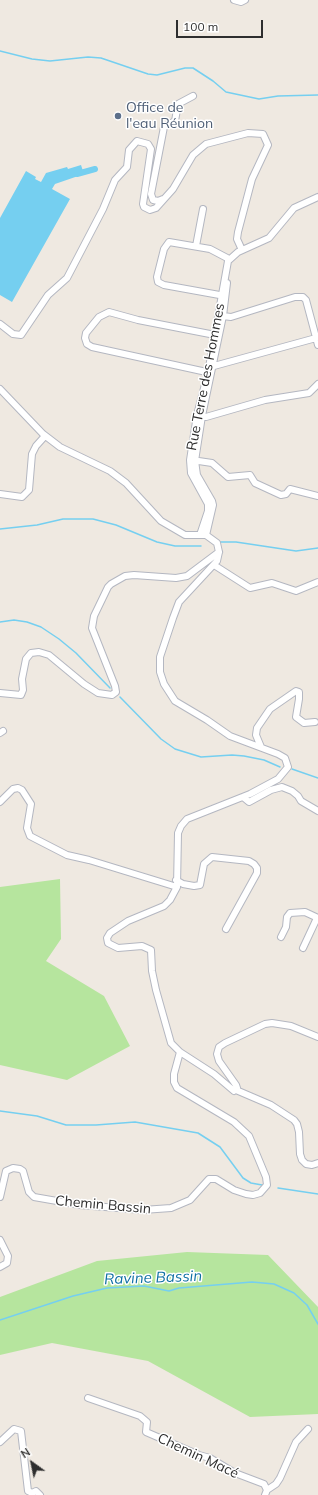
<!DOCTYPE html>
<meta charset="utf-8">
<style>
body{margin:0}
#map{position:relative;width:318px;height:1495px;overflow:hidden;background:#efe9e1;font-family:Mulish,sans-serif}
canvas{display:block}
.north{position:absolute;left:12px;top:1443px;width:40px;height:40px;-webkit-text-stroke:3px #fff;paint-order:stroke;rotate:327deg;font-size:11px;font-weight:700;line-height:16px;text-align:center;color:#2e2e2e}
.north::after{content:'';display:block;margin:auto;width:14px;height:18px;background:#2e2e2e;clip-path:polygon(50% 0,100% 100%,50% 72%,0 100%)}
.scale{position:absolute;left:176px;top:20px;width:87px;height:18px;box-sizing:border-box;border:2px solid #2e2e2e;border-top:0;padding-left:5px;font-size:12px;line-height:14px;white-space:nowrap;color:#2e2e2e;-webkit-text-stroke:3px #fff;paint-order:stroke}
</style>
<div id="map">
<canvas width="318" height="1495"></canvas>
<div class="north">N</div>
<div class="scale">100 m</div>
</div>
<script>
const context = document.querySelector('canvas').getContext('2d');
context.lineJoin = 'round';
function fillPath(path, color) { context.fillStyle = color; context.fill(path, 'evenodd'); }
const toPath = rows => new Path2D(rows.map(r => 'M' + r).join(''));
function strokePath(path, color, width, dash) { context.strokeStyle = color; context.lineWidth = width; context.lineCap = dash ? 'butt' : 'round'; context.setLineDash(dash || []); context.stroke(path); }
function write(font, color, halo, rows, align = 'center') {
  context.font = font + ' Mulish,sans-serif'; context.lineWidth = 3; context.setLineDash([]); context.textBaseline = 'middle'; context.strokeStyle = halo; context.fillStyle = color; for (const [text, x, y, turn = 0] of rows) {
    context.save(); context.translate(x, y); context.rotate((+turn || 0) * Math.PI / 180); context.textAlign = isNaN(turn) ? turn : align; if (halo) context.strokeText(text, 0, 0); context.fillText(text, 0, 0); context.restore();
  }
}
const green = toPath([
 [60,879,61,939,46,961,104,996,130,1046,67,1080,0,1065,0,887],
 [187,1252,268,1255,318,1307,318,1414,250,1417,148,1361,52,1343,0,1355,0,1297,97,1261]
]);
const water = toPath([
 [81,165,84,174,55,184,52,189,70,199,12,302,0,295,0,218,26,171,36,177,35,179,41,182,46,173,67,167,68,169]
]);
const stream = toPath([
 [0,51,32,59,50,61,88,57,101,58,148,74,157,75,185,68,193,68,213,81,226,92,259,99,278,96,318,95],
 [0,529,37,525,63,519,93,519,116,525,157,542,175,546,201,546],
 [219,542,236,542,296,551,318,548],
 [0,622,14,620,27,622,41,627,59,639,76,653,110,688],
 [120,697,161,739,175,749,201,757,232,755,244,756,264,760,280,767],
 [292,769,318,778],
 [0,1111,37,1116,66,1125,96,1125,135,1122,198,1133,220,1147,243,1178,251,1183,262,1185],
 [278,1188,318,1194],
 [0,1320,73,1296,107,1288,144,1286,169,1291,179,1288,252,1282,274,1284,294,1293,307,1305,318,1324]
]);
const canal = toPath([
 [77,174,95,169]
]);
const minor = toPath([
 [234,0,241,2,245,0],
 [163,199,158,201,153,200,151,194,164,127,175,121,178,104,193,96],
 [196,246,203,209],
 [225,296,164,285,158,282,157,277,164,249,169,242,210,249,229,259],
 [223,316,231,317,295,297,303,297,306,300,318,345],
 [0,324,13,334,21,335,48,295,67,278,103,209,115,180,127,167,129,150,137,141,148,144,151,149,143,204,144,207,150,210,156,208,173,189,193,155,206,144,248,133,263,134,268,145,252,179,238,232,237,239,242,250],
 [214,366,316,338],
 [211,373,92,347,87,344,85,338,86,333,99,317,109,312,138,320,215,335],
 [0,389,43,434,60,447,110,471,126,483,161,521,185,535,206,535,217,543,219,552,217,561,179,602,173,618,160,657,160,672,164,684,175,701,207,720,230,736,278,754,285,758,288,767,278,779,250,794,187,819,181,826,178,833,177,887,170,900,164,906,128,921,110,933,107,938,108,943,118,948,142,946,151,950,152,971,156,990,171,1043,180,1052,214,1074,234,1091,237,1088,236,1085,219,1061,217,1054,219,1047,225,1043,265,1024,272,1023,291,1026,318,1037],
 [199,416,206,417,265,400,309,393,318,384],
 [192,460,212,463,228,477,250,475,255,483,281,495,286,494,290,489,318,496],
 [0,494,22,497,29,490,32,454,36,446,45,436],
 [200,535,208,511,208,504,191,473,190,460,197,415,208,373,228,261,238,252,269,238,294,208,318,197],
 [206,535,213,505,212,501,197,475,195,461,202,416,223,316,227,283],
 [214,565,250,588,272,583,296,591,318,582],
 [0,693,21,695,23,690,22,679,26,659,31,653,39,652,49,655,84,684,98,693,112,695,116,692,115,686,92,628,94,616,108,587,111,584,125,576,134,575,176,578,187,576,219,552],
 [0,733,3,731],
 [261,747,256,735,257,728,270,709,296,691,299,692,299,699,296,717,304,723,315,722],
 [243,797,249,802,271,790,282,787,292,791,298,796,301,801,318,811],
 [0,802,13,789,18,788,22,790,31,804,27,828,30,836,67,855,89,860,177,887],
 [176,880,183,884,194,886,200,885,204,864,212,857,249,861,254,864,257,868,257,873,226,929],
 [281,937,286,927,287,917,290,913,305,912,318,918],
 [303,948,317,918],
 [236,1090,271,1105,294,1120,297,1124,299,1132,300,1154,302,1160,306,1164,312,1165,318,1163],
 [0,1197,6,1171,13,1168,20,1169,23,1171,29,1192,34,1197,80,1205,143,1210,171,1208,190,1200,209,1179,216,1179,234,1190,246,1194,253,1195,260,1193,267,1185,266,1177,249,1136,234,1122,177,1088,174,1082,174,1074,180,1052],
 [0,1240,8,1256,7,1263,0,1267],
 [88,1398,140,1416,147,1422,146,1432,199,1455,210,1458,235,1473,264,1484,267,1490,265,1495],
 [0,1442,14,1429,21,1431,28,1491,32,1493,36,1491,40,1495],
 [267,1490,276,1484,280,1478,296,1442,308,1429]
]);
const markers = [
 [118,116,4,"#5c6f8a"]
];
const serviceNames = [
 ["Office de",126,108],
 ["l'eau Réunion",126,124]
];
const streetNames = [
 ["Rue Terre des Hommes",206,377,-79],
 ["Chemin Bassin",103,1205,5],
 ["Chemin Macé",198,1456,25]
];
const waterNames = [
 ["Ravine Bassin",153,1278,-2]
];
fillPath(green, '#b6e59e');
fillPath(water, '#75cff0');
strokePath(stream, '#75cff0', 1.5);
strokePath(canal, '#75cff0', 6);
strokePath(minor, '#b4b7c1', 8);
strokePath(minor, '#fff', 6);
for (const [x, y, r, color] of markers) { const dot = new Path2D(); dot.arc(x, y, r, 0, 2 * Math.PI); context.fillStyle = color; context.fill(dot); strokePath(dot, '#fff', 1.5); }
write('14px', '#4e5e75', '#fff', serviceNames, 'left');
write('14px', '#2e2e2e', '#fff', streetNames);
write('italic 15px', '#0d6fa3', '#fff', waterNames);
</script>
